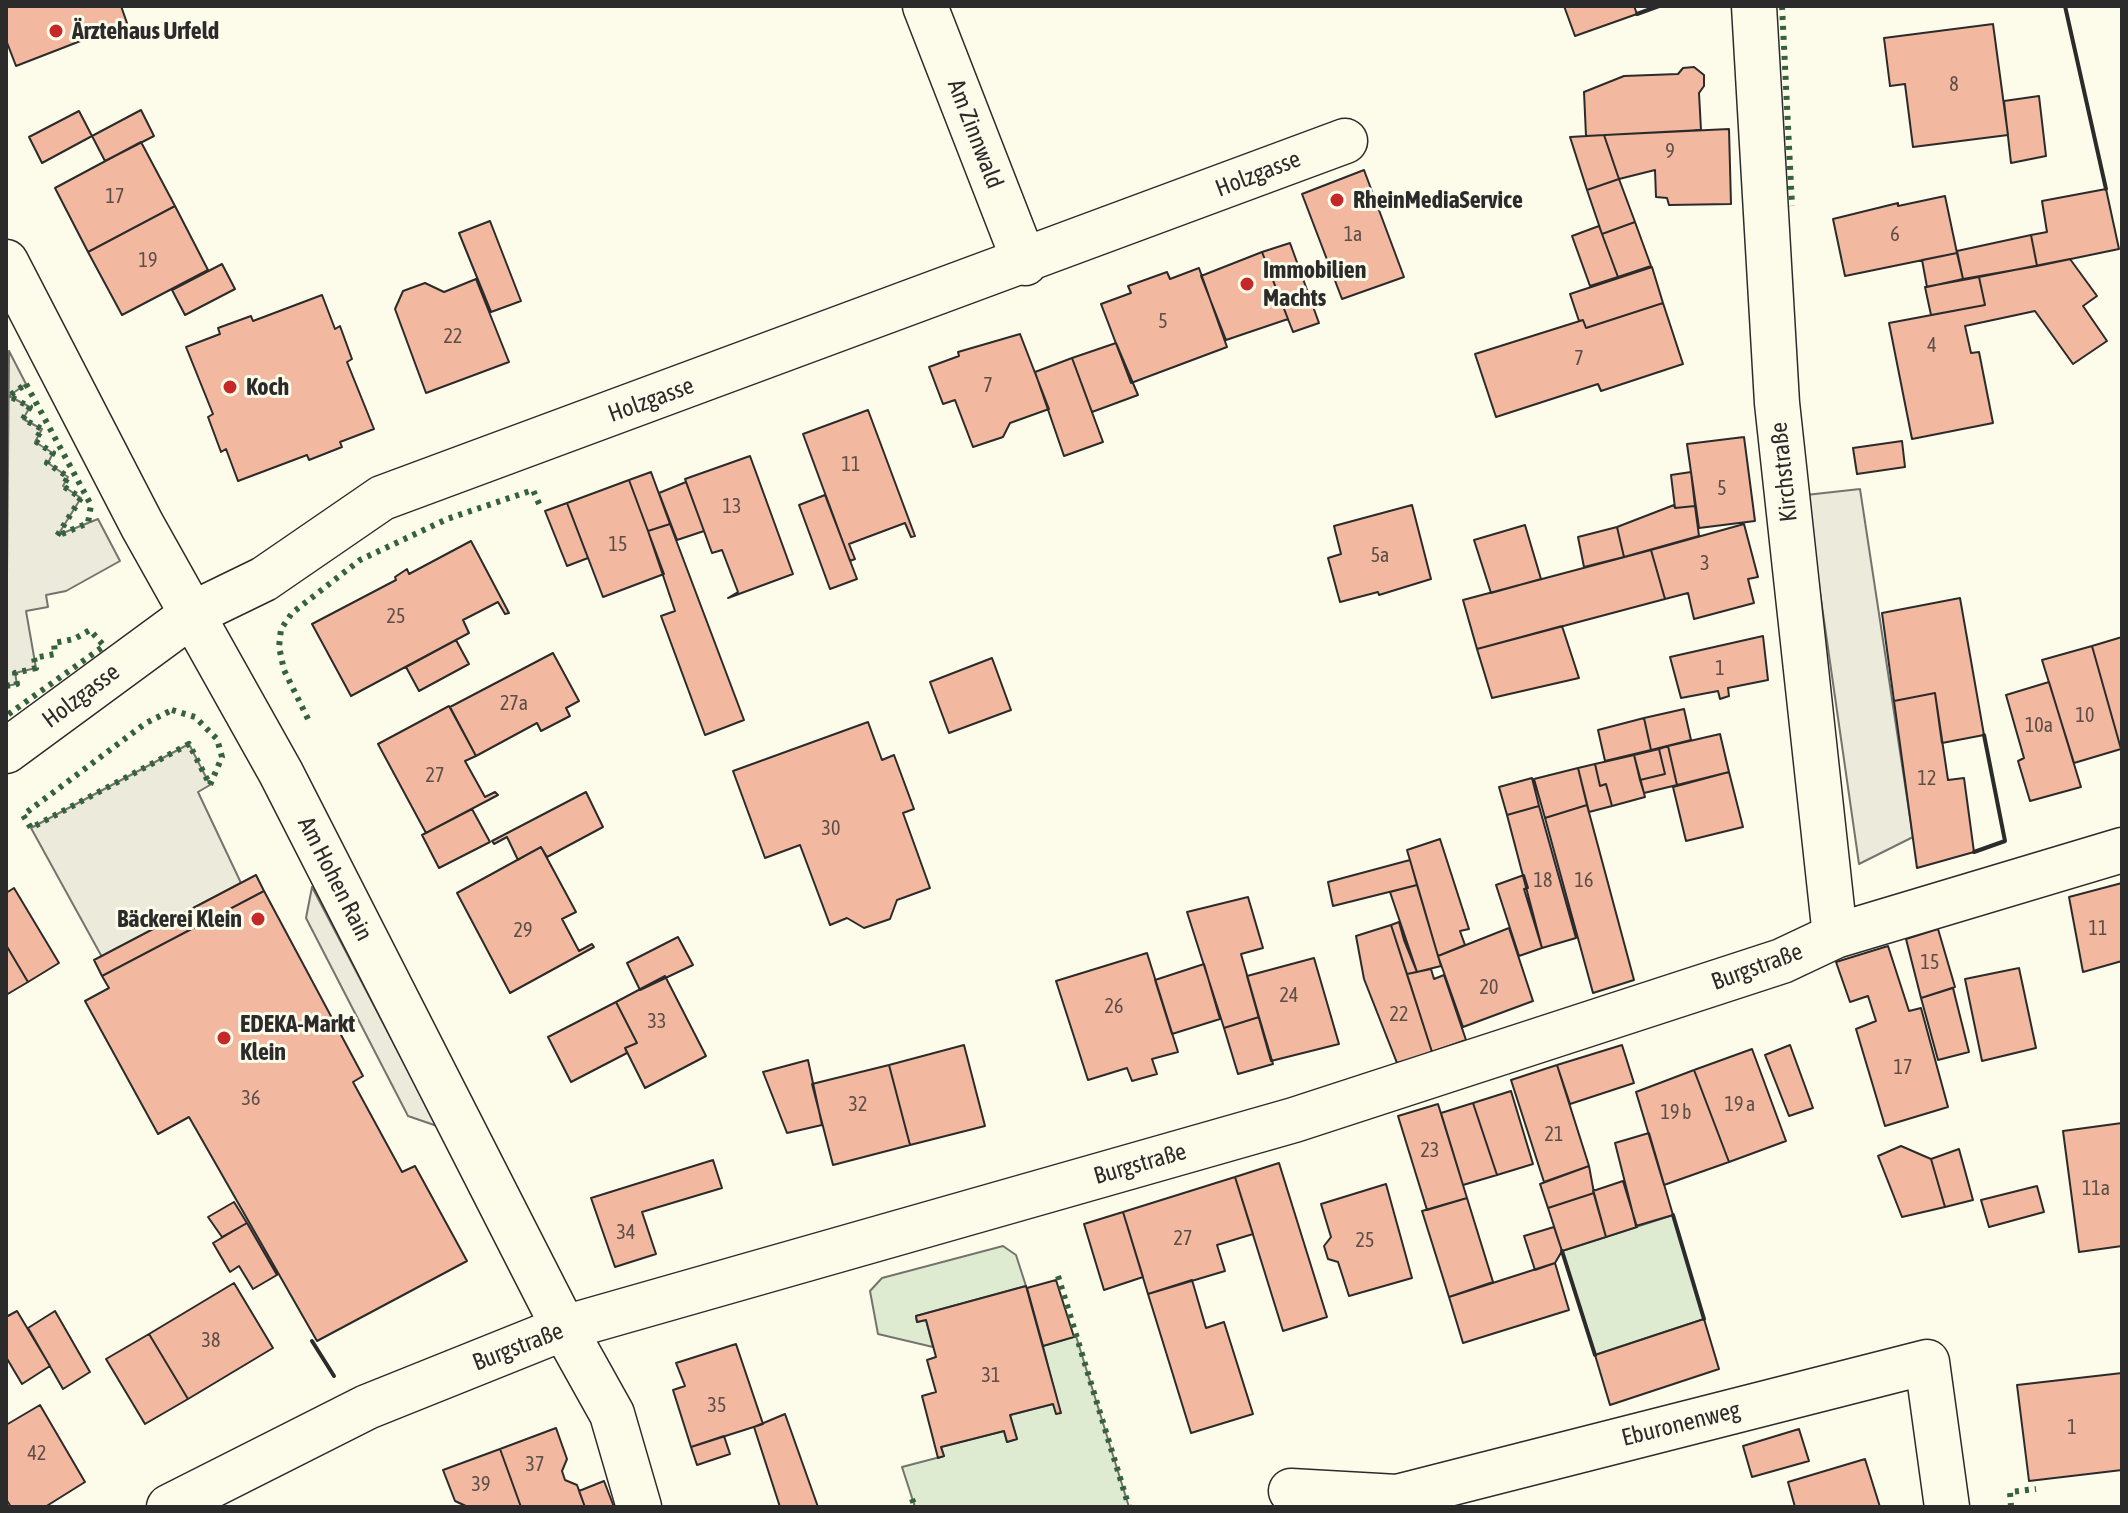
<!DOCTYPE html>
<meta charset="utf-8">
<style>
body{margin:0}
#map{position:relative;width:2128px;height:1513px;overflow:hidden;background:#fdfbea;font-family:"Asap Condensed",sans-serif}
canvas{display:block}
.frame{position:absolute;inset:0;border:8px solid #2b2b2b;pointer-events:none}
</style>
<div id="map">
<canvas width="2128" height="1513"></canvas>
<div class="frame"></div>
</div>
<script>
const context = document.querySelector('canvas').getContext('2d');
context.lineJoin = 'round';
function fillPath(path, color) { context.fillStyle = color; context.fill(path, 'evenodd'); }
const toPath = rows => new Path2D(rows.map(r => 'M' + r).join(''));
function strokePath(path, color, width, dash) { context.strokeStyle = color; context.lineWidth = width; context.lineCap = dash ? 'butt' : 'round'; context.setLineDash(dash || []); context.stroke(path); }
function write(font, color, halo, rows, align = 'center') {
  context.font = font + ' "Asap Condensed",sans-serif'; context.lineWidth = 6; context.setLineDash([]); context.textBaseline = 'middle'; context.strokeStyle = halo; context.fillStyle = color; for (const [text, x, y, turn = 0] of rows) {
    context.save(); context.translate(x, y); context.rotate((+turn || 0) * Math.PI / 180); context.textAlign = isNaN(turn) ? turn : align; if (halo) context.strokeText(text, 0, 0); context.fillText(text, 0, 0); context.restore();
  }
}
const green = toPath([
 [1673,1215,1704,1319,1595,1355,1562,1251,1673,1215],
 [1003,1246,1016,1255,1026,1286,916,1316,917,1322,926,1320,933,1347,878,1334,870,1291,882,1278,1003,1246],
 [1076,1336,1129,1507,915,1507,902,1467,944,1456,941,1447,1004,1431,1007,1442,1017,1439,1010,1415,1053,1404,1060,1413,1043,1346,1076,1336]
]);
const parking = toPath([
 [9,351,26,384,9,396,30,407,23,419,42,429,35,442,53,453,48,463,68,477,63,486,81,498,58,535,98,519,120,561,66,591,46,595,48,607,26,611,36,668,15,673,17,684,6,686,9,351],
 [1860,489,1913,837,1859,864,1806,495,1860,489],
 [189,744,210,785,198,792,241,883,102,957,31,828,189,744],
 [312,887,437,1126,408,1116,306,918,312,887]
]);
const building = toPath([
 [6,6,121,6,127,23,16,66,6,40,6,6],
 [1564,6,1634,6,1637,14,1575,36,1564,6],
 [1993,24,2008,135,1913,147,1905,84,1890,86,1884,38,1993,24],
 [1694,67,1704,75,1704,86,1699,93,1701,130,1586,136,1584,92,1624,76,1678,74,1683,68,1694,67],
 [2039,96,2046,156,2011,163,2004,101,2039,96],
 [141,110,154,136,105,161,92,136,141,110],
 [79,111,92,136,42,163,29,137,79,111],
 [1729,129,1731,204,1669,205,1667,198,1656,197,1655,170,1619,179,1604,135,1729,129],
 [1604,135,1619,179,1587,190,1570,137,1604,135],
 [141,142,175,206,88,252,55,188,141,142],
 [1364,170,1404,277,1342,299,1302,194,1364,170],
 [1619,179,1635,222,1602,234,1587,190,1619,179],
 [2106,189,2119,249,2037,266,2031,235,2047,232,2042,201,2106,189],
 [1945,196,1957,253,1845,276,1833,219,1898,203,1898,206,1945,196],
 [175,206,208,270,122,315,88,252,175,206],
 [490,221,521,301,491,312,459,233,490,221],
 [1635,222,1651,266,1618,277,1602,234,1635,222],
 [1599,226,1618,277,1590,286,1572,236,1599,226],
 [2031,235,2037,266,1963,279,1957,251,2031,235],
 [1290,243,1319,323,1293,332,1262,252,1290,243],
 [1262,252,1288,319,1226,340,1201,276,1262,252],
 [1957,253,1963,279,1927,287,1922,260,1957,253],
 [2070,259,2097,296,2083,306,2107,341,2073,364,2035,311,1965,326,1971,353,1979,352,1993,423,1912,439,1889,323,1985,305,1979,277,2070,259],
 [222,264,235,289,185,315,172,290,222,264],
 [1652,267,1663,303,1586,328,1583,320,1579,321,1570,294,1652,267],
 [1199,268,1227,347,1131,383,1101,304,1131,293,1128,286,1167,272,1170,279,1199,268],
 [1979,277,1985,305,1931,315,1925,287,1979,277],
 [476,279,509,362,426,393,395,309,403,291,425,283,444,292,476,279],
 [322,295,335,329,340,326,352,359,347,362,374,429,340,442,342,447,309,460,307,455,238,481,226,449,221,452,208,417,213,414,186,347,220,334,218,328,251,316,253,321,322,295],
 [1663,303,1683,364,1601,391,1598,384,1496,417,1475,354,1583,320,1586,328,1663,303],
 [1020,334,1049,409,1010,423,1003,437,973,447,955,400,943,404,929,367,959,356,958,352,1020,334],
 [1116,343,1138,395,1092,412,1072,358,1116,343],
 [1072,358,1103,442,1064,456,1035,372,1072,358],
 [868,410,915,536,911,537,905,523,849,544,855,559,850,561,803,434,868,410],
 [1744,437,1755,521,1699,528,1687,444,1744,437],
 [1902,441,1905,467,1857,474,1853,448,1902,441],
 [750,456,793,574,728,598,738,592,722,550,712,553,685,479,750,456],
 [651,472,670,524,648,531,629,480,651,472],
 [1691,472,1695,506,1675,508,1671,475,1691,472],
 [629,480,664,574,603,597,567,503,629,480],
 [686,482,704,531,677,540,659,493,686,482],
 [825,495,857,579,830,589,799,505,825,495],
 [567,503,588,558,567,566,545,511,567,503],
 [1412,505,1431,579,1379,595,1378,592,1340,602,1328,558,1341,554,1334,526,1412,505],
 [1674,505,1675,508,1695,506,1699,536,1624,557,1617,527,1674,505],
 [670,524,744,720,705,735,661,616,675,611,648,531,670,524],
 [1744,524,1758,577,1748,579,1754,603,1694,619,1688,593,1665,599,1651,550,1744,524],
 [1525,525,1541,579,1491,593,1474,540,1525,525],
 [1617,527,1624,557,1584,567,1578,537,1617,527],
 [471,541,509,613,505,614,498,602,463,620,469,633,351,696,312,624,396,580,395,577,407,569,409,574,471,541],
 [1651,550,1665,599,1477,649,1463,600,1651,550],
 [1960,598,1984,735,1942,743,1935,693,1894,701,1882,613,1960,598],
 [1562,626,1579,678,1492,698,1477,649,1562,626],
 [1763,636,1768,680,1728,688,1729,696,1720,699,1718,691,1681,698,1670,657,1763,636],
 [2122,637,2122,749,2121,749,2092,646,2122,637],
 [456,640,469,664,419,691,406,667,456,640],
 [2092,646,2121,749,2074,763,2042,660,2092,646],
 [553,653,579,701,566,708,570,716,541,731,537,723,476,756,450,707,553,653],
 [992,658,1011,710,949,733,930,682,992,658],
 [2049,682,2081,787,2030,801,2018,761,2024,758,2006,695,2049,682],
 [1935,693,1948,780,1964,778,1974,852,1917,868,1894,701,1935,693],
 [449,706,476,756,465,761,485,797,495,792,498,795,426,833,378,744,449,706],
 [1684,709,1691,740,1651,750,1644,718,1684,709],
 [1644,718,1651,750,1605,761,1598,730,1644,718],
 [868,722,882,760,894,755,914,809,903,813,930,888,897,900,890,919,864,928,847,918,830,925,800,845,765,858,733,771,868,722],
 [1720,734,1729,772,1677,785,1668,746,1720,734],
 [1668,746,1677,785,1644,793,1640,780,1665,774,1659,749,1668,746],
 [1659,749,1665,774,1640,780,1634,755,1659,749],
 [1634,755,1645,797,1612,806,1606,784,1600,786,1595,764,1634,755],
 [1595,764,1600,786,1606,784,1612,806,1589,812,1578,768,1595,764],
 [1578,768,1587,805,1545,818,1534,779,1578,768],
 [1729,772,1743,827,1686,841,1673,787,1729,772],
 [1532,778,1539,806,1507,815,1499,787,1532,778],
 [586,792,603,827,547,857,541,847,518,860,507,837,494,844,492,841,586,792],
 [1587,805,1634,980,1593,993,1545,818,1587,805],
 [1539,806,1576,938,1542,948,1507,815,1539,806],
 [472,809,490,842,439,868,422,835,472,809],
 [1440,839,1469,929,1460,931,1465,945,1438,956,1407,850,1440,839],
 [541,847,576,912,562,919,579,951,592,944,594,947,510,993,457,893,541,847],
 [1410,860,1417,885,1333,906,1328,882,1410,860],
 [256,875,264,891,102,976,94,960,256,875],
 [1524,875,1528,888,1524,889,1542,948,1519,956,1496,885,1524,875],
 [2122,883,2122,961,2083,972,2069,897,2122,883],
 [1417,885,1441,966,1417,972,1390,892,1417,885],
 [14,888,59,963,28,982,6,945,6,893,14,888],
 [264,891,363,1076,353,1082,402,1172,415,1166,467,1261,317,1341,189,1117,158,1134,85,1001,109,988,102,976,264,891],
 [1248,897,1263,948,1241,954,1259,1017,1224,1028,1187,912,1248,897],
 [1399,922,1404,940,1417,972,1407,974,1391,925,1399,922],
 [1391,925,1433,1055,1397,1063,1364,979,1356,936,1391,925],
 [1509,928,1533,1001,1463,1027,1438,956,1509,928],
 [1938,929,1955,987,1921,998,1906,939,1938,929],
 [678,937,693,965,640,990,627,963,678,937],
 [6,945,28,982,6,995,6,945],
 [1888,946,1909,1011,1921,1008,1948,1107,1885,1126,1856,1029,1876,1021,1868,996,1850,1002,1836,962,1888,946],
 [1147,953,1178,1052,1152,1059,1157,1074,1132,1081,1127,1068,1088,1080,1056,981,1147,953],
 [1314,958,1339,1044,1271,1061,1247,976,1314,958],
 [1204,964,1220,1019,1172,1034,1155,980,1204,964],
 [2019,968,2036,1048,1982,1061,1965,979,2019,968],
 [1431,969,1434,979,1444,975,1466,1040,1432,1052,1407,974,1431,969],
 [665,976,706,1056,645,1088,625,1048,637,1043,616,1002,665,976],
 [1953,988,1969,1052,1938,1060,1921,998,1953,988],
 [616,1002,637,1043,625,1048,627,1053,571,1082,548,1037,616,1002],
 [1259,1017,1273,1064,1238,1074,1224,1028,1259,1017],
 [964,1045,985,1126,910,1145,889,1065,964,1045],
 [1622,1045,1634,1083,1570,1104,1557,1065,1622,1045],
 [1790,1045,1813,1108,1789,1116,1765,1055,1790,1045],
 [1752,1049,1786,1141,1729,1162,1694,1070,1752,1049],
 [808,1060,822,1125,787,1133,763,1072,808,1060],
 [889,1065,910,1145,833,1165,812,1084,889,1065],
 [1557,1065,1589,1166,1544,1182,1511,1080,1557,1065],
 [1694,1070,1729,1162,1664,1185,1636,1092,1694,1070],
 [1511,1091,1533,1164,1497,1175,1473,1103,1511,1091],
 [1473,1103,1497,1175,1463,1185,1441,1113,1473,1103],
 [1438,1104,1467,1198,1427,1210,1398,1116,1438,1104],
 [2122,1123,2122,1246,2079,1252,2063,1131,2122,1123],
 [1649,1133,1673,1215,1636,1226,1615,1143,1649,1133],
 [1901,1146,1931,1159,1945,1207,1902,1217,1878,1156,1901,1146],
 [1959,1149,1973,1200,1945,1207,1931,1159,1959,1149],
 [713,1160,722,1188,642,1212,656,1254,615,1267,591,1198,713,1160],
 [1279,1163,1327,1317,1283,1331,1235,1177,1279,1163],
 [1589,1166,1594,1193,1548,1208,1540,1184,1589,1166],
 [1235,1177,1253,1234,1217,1245,1225,1271,1148,1294,1123,1212,1235,1177],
 [1623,1181,1637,1227,1606,1237,1593,1191,1623,1181],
 [1386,1184,1412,1278,1349,1296,1338,1262,1328,1259,1324,1246,1331,1237,1321,1204,1386,1184],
 [2037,1186,2044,1212,1989,1227,1981,1200,2037,1186],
 [1594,1193,1606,1237,1562,1251,1548,1208,1594,1193],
 [1467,1198,1493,1282,1449,1297,1422,1211,1467,1198],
 [234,1202,247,1223,222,1237,208,1217,234,1202],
 [1123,1212,1143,1277,1104,1290,1084,1224,1123,1212],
 [247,1223,277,1275,253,1289,239,1266,230,1272,213,1243,247,1223],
 [1554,1227,1562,1251,1555,1263,1535,1270,1524,1236,1554,1227],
 [1555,1263,1569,1310,1463,1343,1449,1297,1555,1263],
 [1056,1280,1074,1337,1043,1346,1027,1288,1056,1280],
 [1192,1280,1206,1328,1224,1322,1253,1414,1191,1433,1148,1294,1192,1280],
 [234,1283,273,1348,188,1399,149,1334,234,1283],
 [1026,1286,1061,1413,1056,1414,1053,1404,1010,1415,1017,1439,1007,1442,1004,1431,941,1447,944,1456,938,1458,922,1396,936,1392,927,1360,936,1357,926,1320,917,1322,916,1316,1026,1286],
 [17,1311,50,1366,22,1384,6,1357,6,1317,17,1311],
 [55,1311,90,1372,63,1389,28,1328,55,1311],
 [1704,1319,1719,1369,1610,1405,1595,1355,1704,1319],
 [149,1334,188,1399,145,1424,106,1359,149,1334],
 [736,1344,763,1424,691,1447,673,1390,685,1386,676,1363,736,1344],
 [2122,1373,2122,1470,2029,1481,2017,1385,2122,1373],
 [40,1405,85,1482,45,1507,11,1507,6,1499,6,1425,40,1405],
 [785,1414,818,1507,780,1507,754,1427,785,1414],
 [556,1428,567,1459,562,1471,565,1480,577,1485,585,1507,521,1507,500,1449,556,1428],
 [1799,1429,1809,1461,1752,1477,1743,1446,1799,1429],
 [724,1436,730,1454,697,1465,691,1447,724,1436],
 [500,1449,521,1507,468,1507,455,1501,443,1470,500,1449],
 [1865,1459,1880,1507,1795,1507,1788,1482,1865,1459],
 [604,1481,614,1507,585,1507,579,1491,604,1481]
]);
const minor = toPath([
 [925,6,1025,263],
 [1754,6,1777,403,1835,936],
 [6,262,142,525,281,773,564,1328,612,1414,639,1507],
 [6,751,194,613,264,579,382,498,1345,141],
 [1291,1491,1397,1497,1927,1362,1947,1507],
 [169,1507,367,1407,564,1328,1294,1120,1782,961,1835,936,2122,850]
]);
const hedge = toPath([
 [1782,6,1792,206],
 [26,384,91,505,88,523,57,536,81,498,63,486,68,477,47,463,53,453,35,441,42,429,23,419,30,407,9,396,26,384],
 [6,686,17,684,15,673,36,668,34,658,55,654,54,643,74,639,90,630,104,646,6,716],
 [172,710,195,717,217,739,222,757,210,785,189,744,31,828,23,815,146,723,172,710],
 [308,719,284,670,279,647,281,629,292,613,360,560,447,519,533,490,540,506],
 [1058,1276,1129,1507],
 [912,1499,915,1507],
 [2011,1507,2010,1492,2036,1489]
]);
const wall = toPath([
 [2065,6,2106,189],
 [1637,14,1659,6],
 [1974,852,2005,841,1984,735],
 [1673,1215,1704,1319],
 [1562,1251,1595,1355],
 [312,1341,334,1376]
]);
const markers = [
 [56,31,8,"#c62828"],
 [1337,200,8,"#c62828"],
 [1247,284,8,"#c62828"],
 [230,387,8,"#c62828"],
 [258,919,8,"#c62828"],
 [224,1038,8,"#c62828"]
];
const numberNames = [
 ["8",1954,85],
 ["9",1670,152],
 ["17",115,197],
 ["1a",1353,235],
 ["6",1895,235],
 ["19",148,261],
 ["5",1163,322],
 ["22",453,337],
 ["4",1932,346],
 ["7",1579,359],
 ["7",988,386],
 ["11",851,465],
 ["5",1722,489],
 ["13",732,507],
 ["15",618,545],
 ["5a",1380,556],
 ["3",1705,564],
 ["25",396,617],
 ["1",1720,669],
 ["27a",514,704],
 ["10",2085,716],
 ["10a",2039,726],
 ["27",435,776],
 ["12",1927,779],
 ["30",831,829],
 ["18",1543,881],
 ["16",1584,881],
 ["11",2098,929],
 ["29",523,931],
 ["15",1930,963],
 ["20",1489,988],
 ["24",1289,996],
 ["26",1114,1007],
 ["22",1399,1015],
 ["33",657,1022],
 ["17",1903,1068],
 ["36",251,1099],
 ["32",858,1105],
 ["19 a",1740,1105],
 ["19 b",1676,1113],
 ["21",1554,1135],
 ["23",1430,1151],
 ["11a",2096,1189],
 ["34",626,1233],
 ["27",1183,1239],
 ["25",1365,1241],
 ["38",211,1341],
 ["31",991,1376],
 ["35",717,1406],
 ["1",2072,1428],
 ["42",37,1454],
 ["37",535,1465],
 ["39",481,1485]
];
const poiNames = [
 ["Ärztehaus Urfeld",72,31],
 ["RheinMediaService",1353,200],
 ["Immobilien",1263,270],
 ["Machts",1263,298],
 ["Koch",246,387],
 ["Bäckerei Klein",242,919,"right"],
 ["EDEKA-Markt",240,1024],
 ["Klein",240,1052]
];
const streetNames = [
 ["Am Zinnwald",975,134,69],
 ["Holzgasse",1258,174,-21],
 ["Holzgasse",651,400,-20],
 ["Kirchstraße",1784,472,-96],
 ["Holzgasse",81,696,-37],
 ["Am Hohen Rain",335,879,63],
 ["Burgstraße",1757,967,-20],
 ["Burgstraße",1140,1164,-16],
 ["Burgstraße",518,1347,-21],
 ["Eburonenweg",1681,1424,-14]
];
fillPath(green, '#deebd1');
strokePath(green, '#74746e', 2);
fillPath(parking, '#eceadb');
strokePath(parking, '#74746e', 2);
fillPath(building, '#f2b8a0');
strokePath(building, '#2b2b2b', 2);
strokePath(minor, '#2b2b2b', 47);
strokePath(minor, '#fdfbea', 44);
strokePath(hedge, '#34623c', 6, [4, 6]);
strokePath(wall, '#2b2b2b', 4);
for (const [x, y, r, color] of markers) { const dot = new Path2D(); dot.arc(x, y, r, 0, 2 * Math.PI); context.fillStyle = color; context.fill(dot); strokePath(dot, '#fdfbea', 3); }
write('20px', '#5d4e48', null, numberNames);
write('bold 24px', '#2b2b2b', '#fdfbea', poiNames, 'left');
write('24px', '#2b2b2b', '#fdfbea', streetNames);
</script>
